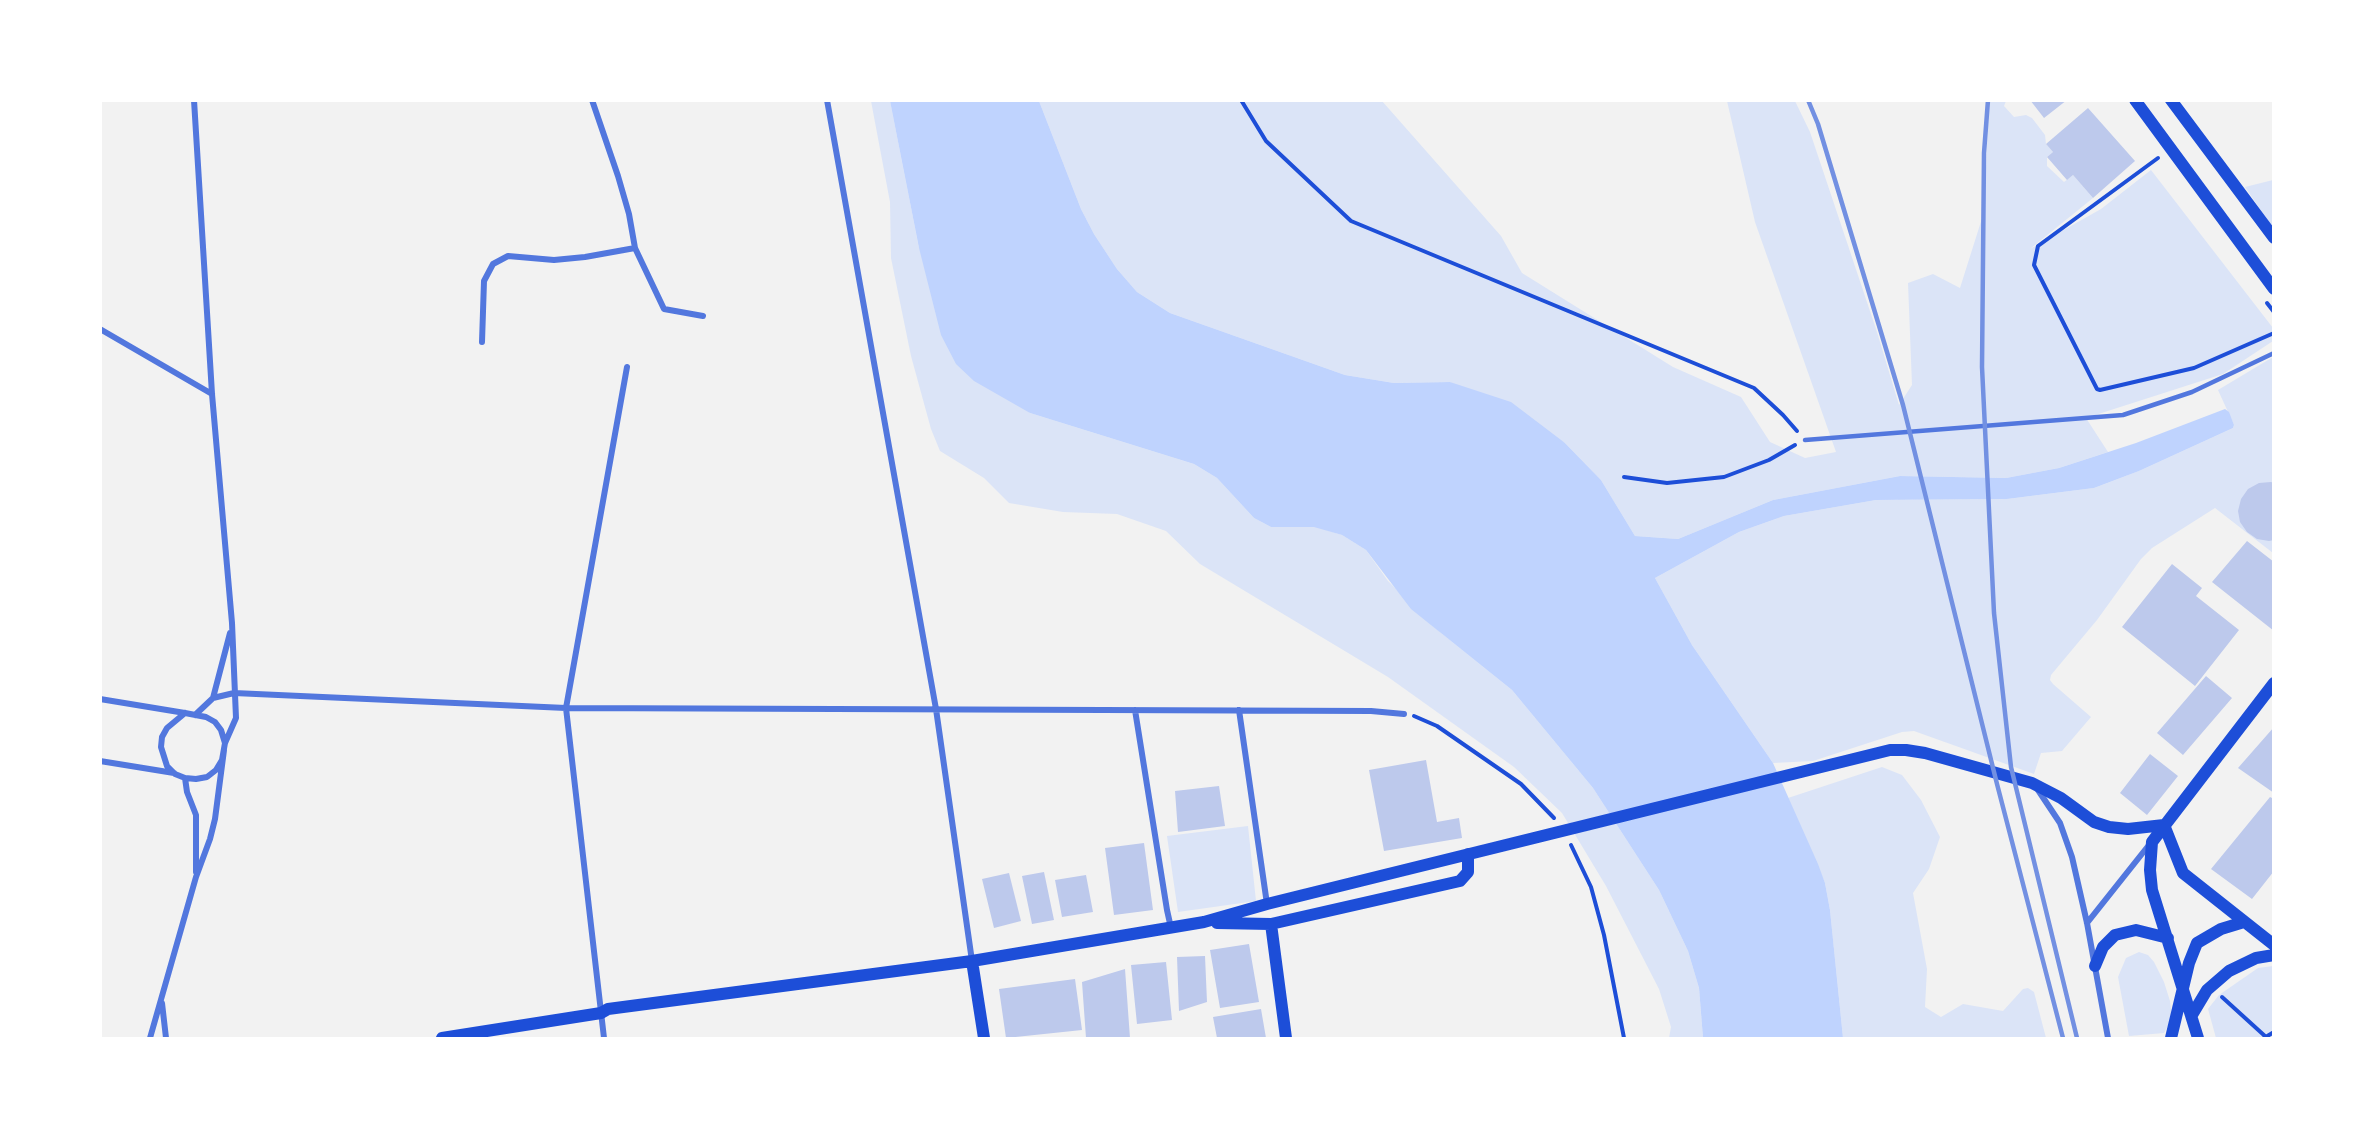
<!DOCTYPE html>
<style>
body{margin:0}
#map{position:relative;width:2374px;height:1139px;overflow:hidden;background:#f2f2f2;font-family:Lato,sans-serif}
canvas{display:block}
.frame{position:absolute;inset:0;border:102px solid #fff;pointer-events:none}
</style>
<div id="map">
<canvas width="2374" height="1139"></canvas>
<div class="frame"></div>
</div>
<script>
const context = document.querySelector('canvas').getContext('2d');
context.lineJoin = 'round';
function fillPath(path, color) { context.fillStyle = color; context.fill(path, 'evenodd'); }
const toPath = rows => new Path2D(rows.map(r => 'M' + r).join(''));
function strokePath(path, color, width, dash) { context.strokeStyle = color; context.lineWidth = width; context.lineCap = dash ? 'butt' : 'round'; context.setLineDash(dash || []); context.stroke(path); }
const green = toPath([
 [871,101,890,101,919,248,1030,413,1194,464,1217,478,1254,518,1271,527,1314,526,1342,535,1366,550,1388,581,1441,633,1512,690,1593,788,1659,890,1688,951,1699,988,1703,1038,1669,1038,1671,1027,1659,989,1606,886,1562,813,1514,767,1388,677,1200,564,1166,531,1117,514,1063,512,1009,503,984,478,940,451,931,429,911,356,891,258,890,202],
 [1039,101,1382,101,1501,236,1522,273,1673,367,1741,397,1770,442,1805,458,1836,452,1755,222,1727,101,1795,101,1810,132,1877,332,1899,405,1912,385,1908,283,1933,274,1960,288,1984,212,1989,101,2006,101,2004,106,2014,117,2026,115,2032,118,2045,135,2046,144,2053,152,2047,157,2047,166,2064,182,2073,175,2093,198,2030,249,2101,209,2151,170,2273,328,2273,341,2223,374,2086,418,2108,452,2059,468,2006,478,1900,476,1773,500,1678,539,1635,536,1601,480,1565,443,1450,382,1394,383,1345,375,1170,313,1137,292,1117,269,1094,234,1081,209],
 [2273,180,2273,228,2245,187],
 [2273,357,2273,553,2215,508,2152,548,2141,559,2097,620,2051,675,2050,680,2053,684,2091,717,2062,751,2041,753,2034,774,1914,731,1902,732,1813,761,1773,763,1692,645,1655,578,1739,532,1784,516,1876,500,2007,499,2094,488,2139,471,2233,428,2234,425,2218,390],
 [1882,767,1902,775,1921,800,1940,837,1929,869,1913,893,1927,969,1925,1007,1941,1017,1963,1004,2003,1011,2023,989,2028,988,2034,992,2046,1038,1843,1038,1830,910,1825,883,1788,798],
 [1248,826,1256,901,1178,912,1167,836],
 [2139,952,2148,955,2154,962,2164,982,2170,1001,2172,1019,2164,1033,2129,1036,2118,977,2126,958],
 [2273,966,2273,1038,2216,1038,2208,1009,2219,995,2258,968]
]);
const water = toPath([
 [890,101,1039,101,1081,209,1094,234,1117,269,1137,292,1170,313,1345,375,1394,383,1450,382,1511,402,1565,443,1601,480,1635,536,1678,539,1773,500,1900,476,2006,478,2059,468,2136,443,2225,409,2229,412,2234,425,2233,428,2139,471,2094,488,2007,499,1876,500,1784,516,1739,532,1655,578,1692,645,1773,763,1818,864,1825,883,1830,910,1843,1038,1703,1038,1699,988,1688,951,1659,890,1593,788,1512,690,1411,609,1366,550,1342,535,1314,527,1271,527,1254,518,1217,478,1194,464,1030,413,974,381,956,364,941,335,919,248]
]);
const building = toPath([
 [2030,100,2067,100,2044,118],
 [2088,108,2135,161,2093,198,2073,175,2067,180,2047,157,2053,152,2046,144],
 [2271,482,2274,483,2274,540,2269,541,2257,539,2247,532,2240,522,2238,511,2241,499,2248,489,2259,483],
 [2247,541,2274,562,2274,631,2212,582],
 [2172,564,2202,588,2196,596,2239,630,2195,686,2122,627],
 [2206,676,2232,698,2183,755,2157,733],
 [2274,727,2274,793,2238,768],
 [2150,754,2178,776,2147,815,2120,793],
 [1426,760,1437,822,1459,818,1462,838,1384,851,1369,770],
 [1219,786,1225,826,1178,832,1175,791],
 [2270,797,2274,799,2274,871,2252,899,2211,869],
 [1144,843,1153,910,1114,915,1105,848],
 [1044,872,1054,920,1032,924,1022,876],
 [1009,873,1021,921,994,928,982,879],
 [1086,875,1093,912,1062,917,1055,880],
 [1249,944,1259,1002,1220,1008,1210,950],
 [1205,956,1207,1002,1179,1011,1177,957],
 [1166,962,1172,1020,1137,1024,1131,965],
 [1125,969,1130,1038,1086,1038,1082,982],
 [1075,979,1082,1030,1006,1038,999,989],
 [1261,1009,1266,1038,1217,1038,1213,1017]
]);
const path = toPath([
 [1241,100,1266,141,1351,221,1754,388,1783,415,1797,431],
 [2158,158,2038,246,2034,265,2097,389,2100,390,2194,368,2274,333],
 [2267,303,2274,312],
 [1624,477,1667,483,1724,477,1769,460,1795,445],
 [1414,716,1437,726,1521,784,1554,818],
 [1571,845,1591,887,1604,935,1624,1038],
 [2222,997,2266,1037],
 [2264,1038,2274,1032]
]);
const service = toPath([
 [1805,440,2123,415,2192,392,2274,353]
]);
const minor = toPath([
 [194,100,212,394,232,623,236,718,225,743],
 [827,100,936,709,972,961],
 [635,248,664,309,703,316],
 [100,329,212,394],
 [482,342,484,281,493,264,508,256,554,260,585,257,635,248,629,214,618,176,592,100],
 [213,698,230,633],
 [100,699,185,713],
 [1135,710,1167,910,1171,928],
 [1239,710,1267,904],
 [185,713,206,717,215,722,221,730,225,743,222,760,216,770,207,777,196,779,185,778,175,774,167,766,161,747,162,737,167,728,185,713],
 [195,715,213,698,234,693,566,708,1371,711,1404,714],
 [100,761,174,773],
 [185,778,187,792,196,815,196,872],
 [2038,790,2060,823,2072,857,2087,923,2108,1038],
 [2087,923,2149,845],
 [162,1003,166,1038],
 [150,1038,196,877,210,839,215,819,224,750],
 [604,1038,566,708,627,367]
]);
const secondary = toPath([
 [2135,100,2274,289],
 [2171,100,2274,238],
 [2164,825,2183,873,2274,945],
 [1217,923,1271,924,1460,881,1468,872,1468,854],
 [1271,924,1286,1038],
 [972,961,984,1038],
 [2095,966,2103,947,2115,935,2136,930,2168,938],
 [2192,1015,2207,990,2229,971,2256,958,2274,955],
 [442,1038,601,1013,608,1009,972,961,1204,922,1267,904,1890,750,1906,750,1925,753,2032,783,2061,798,2094,822,2109,827,2128,829,2164,825],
 [2171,1038,2189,963,2197,943,2221,929,2244,922],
 [2198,1038,2152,890,2150,870,2152,842,2274,683]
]);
const rail = toPath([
 [1808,100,1818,124,1903,405,1997,784,2063,1038],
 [1988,100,1984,153,1982,367,1994,613,2011,767,2077,1038]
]);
fillPath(green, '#dbe4f7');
fillPath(water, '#bfd3fe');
fillPath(building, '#bdc9ec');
strokePath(path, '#1d4ed8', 4);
strokePath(service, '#5277de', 4.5);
strokePath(minor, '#5277de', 6);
strokePath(secondary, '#1d4ed8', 12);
strokePath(rail, '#7290e2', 4.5);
</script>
